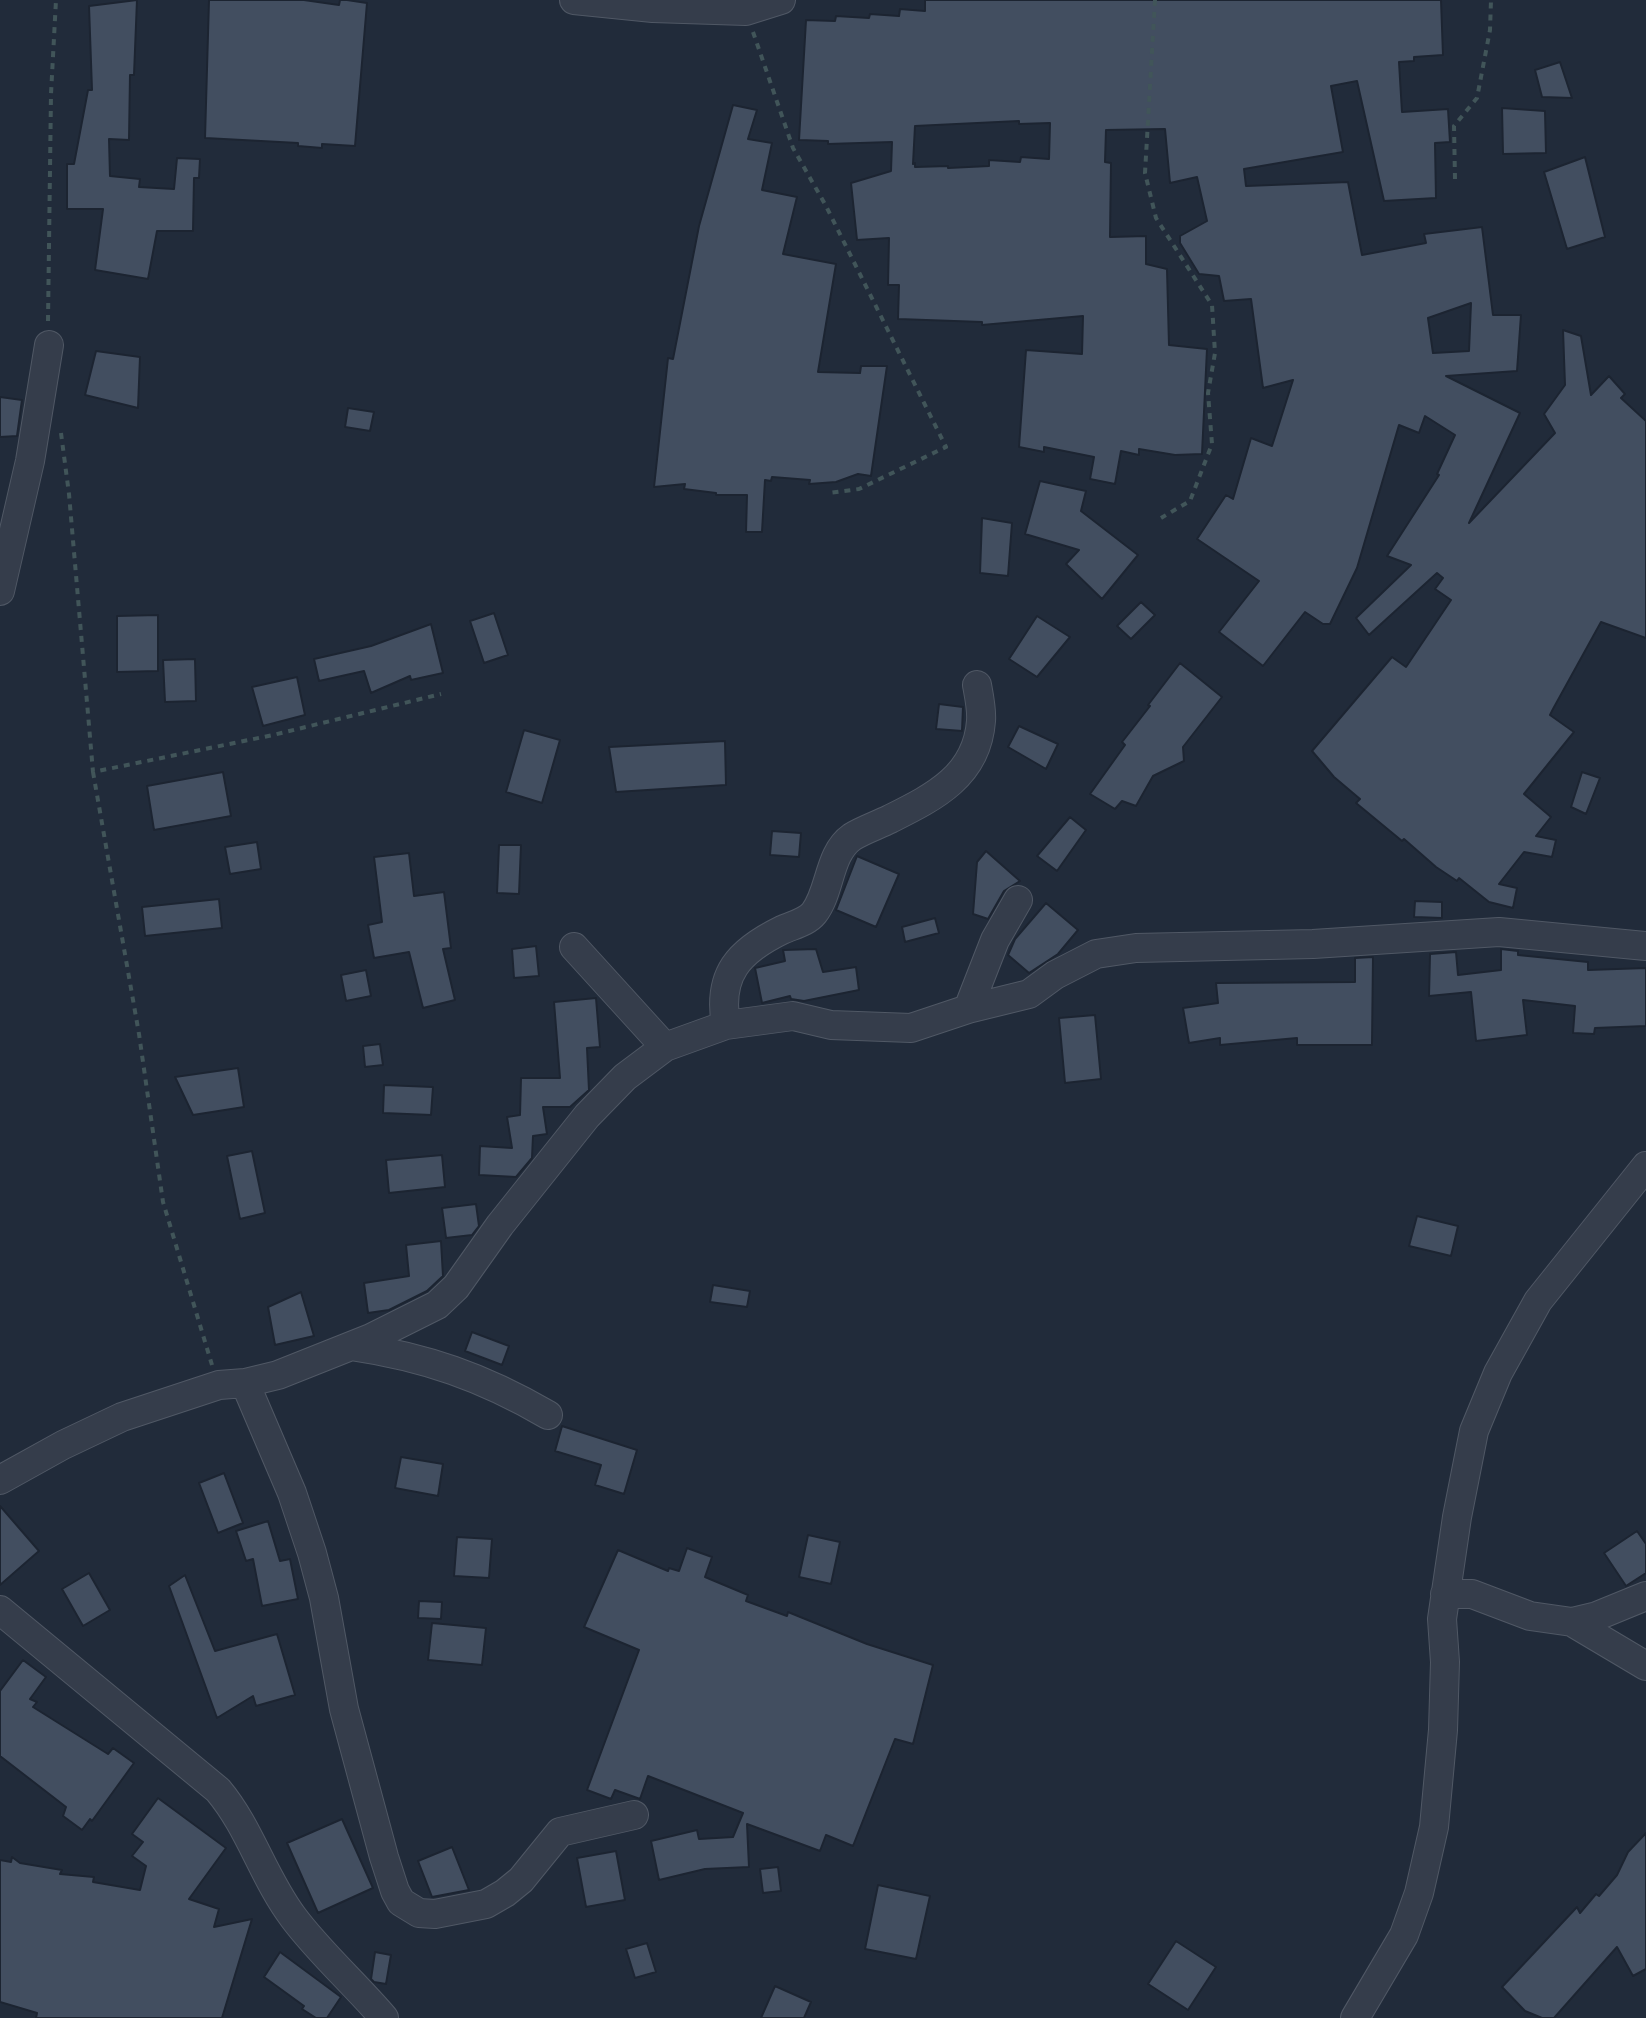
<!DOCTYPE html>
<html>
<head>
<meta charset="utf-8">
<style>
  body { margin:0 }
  canvas { display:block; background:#212b3a }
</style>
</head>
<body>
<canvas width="1646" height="2018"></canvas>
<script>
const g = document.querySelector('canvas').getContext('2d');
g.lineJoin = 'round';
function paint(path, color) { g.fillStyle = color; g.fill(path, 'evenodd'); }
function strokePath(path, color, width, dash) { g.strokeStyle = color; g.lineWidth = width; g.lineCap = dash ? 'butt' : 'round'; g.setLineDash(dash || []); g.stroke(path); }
const building = new Path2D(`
  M137 0 134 75H130L129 140 109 139 110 176 140 179 139 187 174 189 177 158 200 159 199 178H194L193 231H157L148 279 95 270 103 209H67V164H74L88 90H92L89 6Z
  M209 0H304L339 5 340 0H347L367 3 355 146 322 144V148L298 146V143L205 138Z
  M925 0H1441L1443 55 1414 57V61L1399 62 1402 112 1448 109 1450 142 1435 143 1436 198 1384 201 1357 81 1331 86 1343 152 1244 169 1246 186 1348 182 1362 255 1426 243 1424 234 1482 227 1493 315H1521L1517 371 1446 376 1520 413 1469 523 1555 433 1544 414 1565 385 1563 330 1581 336 1591 395 1609 376 1625 394 1621 398 1646 421V638L1601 622 1553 709 1550 715 1574 732 1524 794 1551 817 1536 836 1556 840 1552 857 1524 852 1499 884 1517 888 1513 908 1489 902 1459 878 1457 881 1436 867 1404 839 1402 841 1356 803 1360 799 1334 777 1312 751 1392 657 1406 667 1451 600 1435 589 1443 578 1437 573 1369 635 1356 618 1411 565 1387 556 1439 475 1437 474 1455 435 1425 416 1419 433 1399 425 1357 568 1330 624H1323L1305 612 1263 666 1219 632 1259 581 1197 539 1226 495 1233 499 1251 438 1272 446 1293 380 1263 388 1251 299 1224 301 1219 276 1199 274 1180 243V236L1207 221 1197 177 1170 183 1165 129 1106 130 1105 162 1111 163 1110 237 1146 236V264L1167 269 1169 345 1207 349 1202 454 1175 455 1139 449V455L1121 451 1115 484 1090 479 1094 457 1044 447V452L1019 447 1026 350 1082 354 1083 316 982 325V322L898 319 899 285H888L889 238 857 240 851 183 891 171 892 142 828 144V141L799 140 806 20 835 21 836 16 869 18 870 14 899 16 900 9 925 11ZM1019 121V124L1050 123 1049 159 1021 157 1020 162 989 160V166L948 168V166L915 167V163L913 164 915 126ZM1471 303 1469 351 1433 353 1428 318Z
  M1560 62 1572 98 1542 97 1535 70Z
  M733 105 757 110 748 139 772 143 762 190 797 197 783 254 836 264 818 372 860 373 861 366H887L871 476 858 474 836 482 809 484 810 480 772 477 771 481 765 480 762 532H746L747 495H716V493L684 489 685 484 654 487 668 358 673 359 699 226Z
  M1502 108 1545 111 1546 153 1503 154Z
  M1585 157 1605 237 1567 249 1544 172Z
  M96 351 140 357 138 408 85 395Z
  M0 397 22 400 17 436 0 437Z
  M348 408 374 412 370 431 345 427Z
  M1040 481 1086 491 1081 511 1138 555 1102 599 1066 564 1079 550 1025 534Z
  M982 518 1012 523 1008 576 980 573Z
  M1141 602 1155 615 1131 639 1117 626Z
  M494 613 508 655 484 663 470 621Z
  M158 615V671L117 672V616Z
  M1037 616 1070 637 1037 677 1009 659Z
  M431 624 443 673 411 680 410 676 371 693 364 671 319 681 314 659 371 646Z
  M195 659 196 701 165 702 163 660Z
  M1180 663 1222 697 1183 747 1184 761 1153 776 1136 806 1122 801 1115 809 1090 794 1125 745 1122 742 1150 706 1148 705Z
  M297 677 305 715 263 726 252 687Z
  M939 704 963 707 962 731 936 729Z
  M1019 726 1058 744 1046 769 1008 747Z
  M524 730 560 740 542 803 506 792Z
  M725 741 726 785 616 792 609 747Z
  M223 772 231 816 154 830 147 786Z
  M1582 772 1600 778 1586 814 1571 807Z
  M1070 817 1086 830 1057 871 1037 856Z
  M772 831 801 833 799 857 770 855Z
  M257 842 261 869 230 874 225 847Z
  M499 845H521L519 894 497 893Z
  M986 851 1020 881 1004 891 988 919 973 914 977 862Z
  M409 853 414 896 444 892 451 948 443 949 455 1000 423 1008 409 952 374 958 368 925 382 922 374 857Z
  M857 856 899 874 876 927 836 910Z
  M219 899 222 928 145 936 142 907Z
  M1415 901 1442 902V918L1414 917Z
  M1046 903 1078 930 1058 954 1029 973 1008 955 1015 939Z
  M935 918 939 933 905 942 902 927Z
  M536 946 539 976 514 978 512 949Z
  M816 949 823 972 856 967 859 990 804 1001 791 999 790 996 762 1003 755 968 785 961 783 950Z
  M1501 949 1518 951V955L1588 962V970L1646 968V1026L1595 1028 1594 1034 1573 1033 1575 1006 1523 1000 1527 1035 1476 1041 1471 992 1429 996 1430 954 1456 952 1458 975 1501 970Z
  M1373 957 1372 1045H1297V1038L1220 1045V1038L1189 1043 1183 1008 1218 1003 1216 983 1355 982V958Z
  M366 970 371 996 346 1001 341 975Z
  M596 998 600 1047 587 1048 589 1090 570 1107H543L547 1134 533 1136 532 1158 516 1177 479 1175 480 1146 512 1148 507 1117 520 1115 521 1078H560L554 1002Z
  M1095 1015 1101 1079 1065 1083 1059 1018Z
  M380 1044 383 1065 365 1067 363 1046Z
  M238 1068 244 1107 193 1115 175 1077Z
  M384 1085 433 1087 431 1115 383 1113Z
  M252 1151 265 1213 240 1219 227 1156Z
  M442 1155 445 1187 389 1193 386 1160Z
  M476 1204 479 1226 472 1235 446 1238 442 1208Z
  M1417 1216 1458 1226 1451 1256 1409 1246Z
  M441 1241 443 1276 427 1291 389 1310 368 1313 364 1283 409 1276 406 1245Z
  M713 1285 750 1291 747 1307 710 1302Z
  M301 1292 314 1336 275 1345 268 1307Z
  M472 1332 509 1346 502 1365 465 1351Z
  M562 1426 637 1450 624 1494 595 1485 601 1465 555 1451Z
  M401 1457 443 1464 438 1496 395 1488Z
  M224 1473 243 1523 218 1533 199 1483Z
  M0 1506 39 1551 0 1585Z
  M268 1521 280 1561 290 1559 298 1599 262 1606 253 1559 246 1561 236 1531Z
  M1637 1531 1646 1544V1573L1626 1586 1604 1553Z
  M808 1535 840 1542 831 1584 799 1577Z
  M457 1537 492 1539 489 1578 454 1576Z
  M687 1548 712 1557 705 1577 748 1595 746 1601 787 1616 788 1612 867 1644 933 1665 913 1744 895 1739 853 1846 826 1835 820 1851 747 1824 749 1867 705 1869 659 1880 651 1841 697 1830 699 1839 733 1837 743 1813 648 1776 640 1799 615 1790 611 1799 587 1790 639 1650 584 1627 618 1550 668 1571 669 1568 679 1571Z
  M89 1573 110 1610 83 1626 62 1589Z
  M185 1575 215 1651 277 1634 295 1695 256 1706 253 1696 217 1718 169 1586Z
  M419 1601 442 1602 441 1619 418 1618Z
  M432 1623 486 1628 482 1665 428 1660Z
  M23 1660 46 1677 30 1699 37 1702 33 1707 108 1754 113 1748 134 1763 92 1821 90 1819 82 1830 63 1816 66 1807 0 1756V1691Z
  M158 1798 226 1848 189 1899 219 1909 214 1927 252 1919 222 2018H36L37 2013 0 2002V1860L11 1862 12 1857 20 1863 62 1870 60 1874 94 1877 93 1882 140 1890 146 1866 132 1856 143 1842 132 1834Z
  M342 1819 373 1888 318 1913 287 1843Z
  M1646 1833V1969L1633 1976 1617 1947 1554 2018H1542L1525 2011 1502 1987 1577 1907 1580 1913 1596 1894 1599 1896 1617 1875 1628 1852Z
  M452 1847 469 1890 432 1897 418 1861Z
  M616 1851 625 1900 586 1907 577 1858Z
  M778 1867 781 1891 763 1893 760 1869Z
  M878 1885 930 1896 916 1959 865 1949Z
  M1176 1941 1216 1967 1188 2010 1148 1984Z
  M647 1943 656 1972 635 1978 626 1949Z
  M280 1952 341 1997 327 2018H316L302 2009 304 2006 264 1977Z
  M375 1952 391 1955 386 1984 374 1982 371 1979Z
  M775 1986 811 2002 804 2018H761Z`);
const path = new Path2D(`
  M1155 0 1145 173 1156 218 1212 305 1215 353 1208 393 1212 444 1190 501 1161 518
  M753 32 793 148 826 206 946 447 859 489 829 493
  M1455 179 1454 126 1477 98 1490 30 1491 0
  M48 321 51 94 56 0
  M61 433 69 494 93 772 273 735 441 694
  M93 772 139 1034 163 1202 212 1365`);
const minor = new Path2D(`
  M574 0 653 8 746 11 781 0
  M0 591 30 461 49 345
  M968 1009 1029 994 1055 975 1096 954 1136 948 1313 944 1499 932 1646 946
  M726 1025 793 1016 831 1025 911 1028 968 1009 995 940 1018 900
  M665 1047 726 1025C717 974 739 951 782 930 793 925 807 922 814 913 831 891 828 854 852 837 863 830 878 825 890 819 934 797 977 776 981 721 982 710 979 696 977 685
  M351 1346C425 1357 483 1377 548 1415
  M245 1383 292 1493 312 1553 324 1598 344 1709 384 1857 395 1891 401 1902 419 1913 435 1914 486 1904 505 1893 521 1880 560 1832 634 1815
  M0 1480 63 1445 122 1417 219 1385 245 1383 278 1375 371 1338 437 1305 456 1287 500 1225 587 1116 625 1077 665 1047 574 947
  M1445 1594H1472L1530 1616 1572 1622 1597 1616 1646 1596
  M0 1610 218 1790C250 1828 263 1877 293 1917 318 1951 356 1985 384 2018
  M1572 1622 1646 1666
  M1355 2018 1404 1935 1419 1893 1434 1827 1443 1730 1445 1662 1442 1619 1457 1517 1474 1431 1498 1373 1538 1301 1646 1166`);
paint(building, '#424e60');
strokePath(building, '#1c2431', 2);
strokePath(minor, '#505865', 30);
strokePath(path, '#415559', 4, [6, 6]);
strokePath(minor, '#353d4b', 28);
</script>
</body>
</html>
